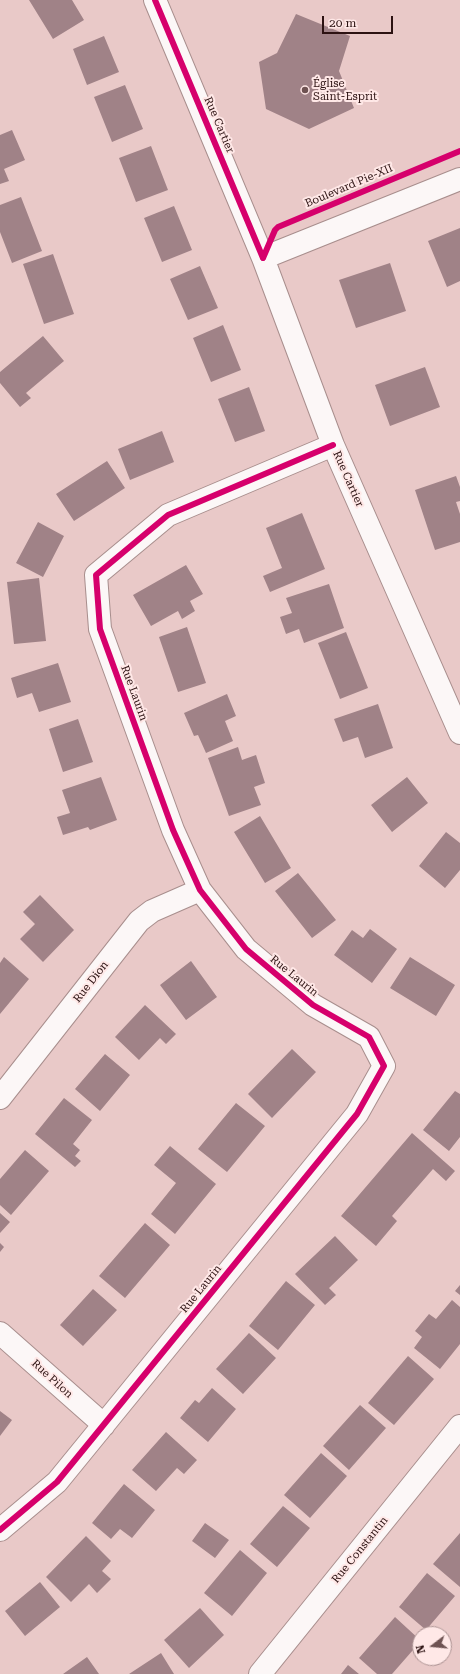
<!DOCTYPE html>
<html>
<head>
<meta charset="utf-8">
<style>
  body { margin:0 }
  #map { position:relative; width:460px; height:1674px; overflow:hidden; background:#e9c9c8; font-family:"Roboto Serif",serif }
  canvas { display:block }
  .north { position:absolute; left:412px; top:1626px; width:40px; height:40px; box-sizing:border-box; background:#ffe8e7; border:1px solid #ab9292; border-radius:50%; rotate:254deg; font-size:11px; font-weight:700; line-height:16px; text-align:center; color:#2c1212 }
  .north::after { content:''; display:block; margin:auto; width:14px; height:18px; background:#6e5252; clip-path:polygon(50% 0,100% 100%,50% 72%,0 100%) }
  .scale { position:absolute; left:322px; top:16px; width:71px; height:18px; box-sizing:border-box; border:2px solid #2c1212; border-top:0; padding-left:5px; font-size:12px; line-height:14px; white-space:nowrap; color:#2c1212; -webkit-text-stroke:3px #ffe8e7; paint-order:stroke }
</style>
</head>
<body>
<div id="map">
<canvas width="460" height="1674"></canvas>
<div class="north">N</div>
<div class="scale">20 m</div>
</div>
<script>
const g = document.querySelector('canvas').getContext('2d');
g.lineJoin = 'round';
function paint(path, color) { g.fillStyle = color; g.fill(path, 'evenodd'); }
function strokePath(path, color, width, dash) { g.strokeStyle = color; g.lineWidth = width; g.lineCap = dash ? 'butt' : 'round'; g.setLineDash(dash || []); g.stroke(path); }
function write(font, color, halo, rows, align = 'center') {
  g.font = font + ' "Roboto Serif",serif'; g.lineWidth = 4; g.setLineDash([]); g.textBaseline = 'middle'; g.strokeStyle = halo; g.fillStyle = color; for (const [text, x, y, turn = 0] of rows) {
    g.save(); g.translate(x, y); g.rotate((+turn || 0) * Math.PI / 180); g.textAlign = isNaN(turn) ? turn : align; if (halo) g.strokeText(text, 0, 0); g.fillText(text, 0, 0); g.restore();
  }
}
const building = new Path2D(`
  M29 0H72L84 20 53 39Z
  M296 14 350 36 339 71 354 108 309 129 266 109 259 62 277 53Z
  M104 36 119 72 87 85 73 49Z
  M125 85 143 129 112 142 94 97Z
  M12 130 25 160 4 169 9 181 0 184V135Z
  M151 146 168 190 136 202 119 158Z
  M21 197 42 251 12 263 0 232V205Z
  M174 206 192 250 162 262 144 218Z
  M460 228V281L447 287 428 241Z
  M53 254 74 314 44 324 23 264Z
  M390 263 406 311 356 328 339 280Z
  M200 266 218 308 188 320 170 279Z
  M223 325 241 370 211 382 193 338Z
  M43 336 64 361 26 393 31 398 20 407 0 383V372Z
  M425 367 440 407 390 426 375 385Z
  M249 387 265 431 235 442 218 399Z
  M162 431 174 462 130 480 118 449Z
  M107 461 125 488 74 521 56 494Z
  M456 476 460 487V501L456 502 460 514V542L435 550 415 490Z
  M302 513 325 569 270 592 263 576 282 568 266 528Z
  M38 522 64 536 43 577 16 563Z
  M186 565 203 594 190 601 195 611 182 619 178 611 151 626 133 595Z
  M39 578 46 641 14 644 7 582Z
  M329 584 344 628 304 643 299 629 286 634 280 617 292 613 286 598Z
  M187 627 206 683 178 692 159 637Z
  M346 632 368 688 340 699 318 643Z
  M58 663 71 702 39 712 32 693 17 698 11 678Z
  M227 694 236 716 225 721 233 741 206 753 198 735 194 736 184 713Z
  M378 704 393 748 365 758 358 737 343 742 334 719Z
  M78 719 93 762 63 772 49 729Z
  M238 747 242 760 256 755 265 783 254 787 261 805 229 816 208 758Z
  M101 777 117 820 90 830 88 827 63 835 57 817 70 813 62 790Z
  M407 777 428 803 392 832 371 805Z
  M260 816 291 868 265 883 234 832Z
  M446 832 460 843V870L445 888 419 866Z
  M298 873 336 920 312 938 275 891Z
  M40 895 74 930 43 962 20 939 35 924 23 912Z
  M370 929 397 949 372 983 334 955 352 930 363 938Z
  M4 957 29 979 0 1014V963Z
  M410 957 455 985 436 1016 390 988Z
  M191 961 217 997 186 1020 160 985Z
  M145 1005 176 1034 166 1044 160 1038 139 1060 115 1037Z
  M292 1049 316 1072 272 1118 248 1094Z
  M105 1054 130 1075 100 1111 75 1089Z
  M455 1091 460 1094V1137L449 1151 423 1130Z
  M64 1098 92 1120 73 1144 80 1150 75 1156 81 1161 75 1167 35 1134Z
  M236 1103 265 1126 227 1172 198 1149Z
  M412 1133 455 1171 446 1181 433 1169 392 1216 397 1221 376 1246 341 1216Z
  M170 1146 216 1184 175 1234 151 1214 176 1183 154 1165Z
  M25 1150 49 1171 11 1215 0 1205V1179Z
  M0 1213 10 1222 0 1233Z
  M145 1223 170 1245 125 1298 99 1276Z
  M335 1236 358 1260 329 1288 336 1295 325 1305 295 1274Z
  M0 1243 4 1247 0 1252Z
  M286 1281 315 1305 278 1350 249 1326Z
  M460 1285V1295L455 1291Z
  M93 1289 117 1310 83 1346 60 1325Z
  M452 1300 460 1307V1344L440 1369 414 1348 422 1337 415 1331 429 1314 436 1319Z
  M249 1333 276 1358 243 1394 216 1369Z
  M408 1356 434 1379 394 1425 368 1403Z
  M212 1388 236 1409 208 1442 180 1418 195 1400 199 1403Z
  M360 1405 386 1428 349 1470 323 1446Z
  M0 1411 12 1420 0 1436Z
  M166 1432 197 1460 184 1474 177 1468 156 1491 132 1470Z
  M321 1453 347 1476 310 1518 284 1495Z
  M124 1484 155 1510 132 1538 120 1529 111 1539 92 1523Z
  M283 1506 310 1528 277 1567 250 1544Z
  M205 1523 229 1540 215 1558 192 1541Z
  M460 1533V1587L433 1564Z
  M86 1536 111 1561 102 1571 111 1579 97 1593 89 1584 71 1602 46 1577Z
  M240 1550 267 1573 232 1616 204 1593Z
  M427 1573 455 1596 426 1630 399 1607Z
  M40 1582 60 1607 25 1636 5 1611Z
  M200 1608 224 1635 189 1668 164 1640Z
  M395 1617 420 1640V1642L392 1674H377L359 1658Z
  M161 1653 174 1674H129Z
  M87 1657 99 1674H63Z
  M348 1665 359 1674H341Z`);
const minor = new Path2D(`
  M155 0 263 258 333 445 460 733
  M263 258 460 179
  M0 1098 139 921 152 911 200 890
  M0 1333 104 1425
  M0 1530 57 1482 357 1114 384 1066 369 1037 313 1005 246 949 200 890 173 830 100 629 96 575 168 515 333 445`);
const tertiary = new Path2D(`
  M260 1674 460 1426`);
const cycleway = new Path2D(`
  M155 0 263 258
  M263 258 275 230 278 227 460 151
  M0 1530 57 1482 357 1114 384 1066 369 1037 313 1005 246 949 200 890 173 830 100 629 96 575 168 515 333 445`);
const markers = [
  [305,90,4,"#6e5252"]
];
const poiNames = [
  ["Église",313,84],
  ["Saint-Esprit",313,97]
];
const streetNames = [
  ["Rue Cartier",219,125,67],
  ["Boulevard Pie-XII",349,186,-23],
  ["Rue Cartier",348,479,66],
  ["Rue Laurin",134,693,70],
  ["Rue Laurin",294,976,39],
  ["Rue Dion",91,982,-52],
  ["Rue Laurin",201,1289,-51],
  ["Rue Pilon",52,1379,42],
  ["Rue Constantin",360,1550,-51]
];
paint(building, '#a08287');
strokePath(minor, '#a88e8d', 24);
strokePath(tertiary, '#a88e8d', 24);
strokePath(minor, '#fcf7f7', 22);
strokePath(tertiary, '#fcf7f7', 22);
strokePath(cycleway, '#d6006c', 6);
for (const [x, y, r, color] of markers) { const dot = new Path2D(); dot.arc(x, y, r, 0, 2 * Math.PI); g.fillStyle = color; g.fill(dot); strokePath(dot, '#ffe8e7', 1.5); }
write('11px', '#2c1212', '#ffe8e7', poiNames, 'left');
write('11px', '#2c1212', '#ffe8e7', streetNames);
</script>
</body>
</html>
